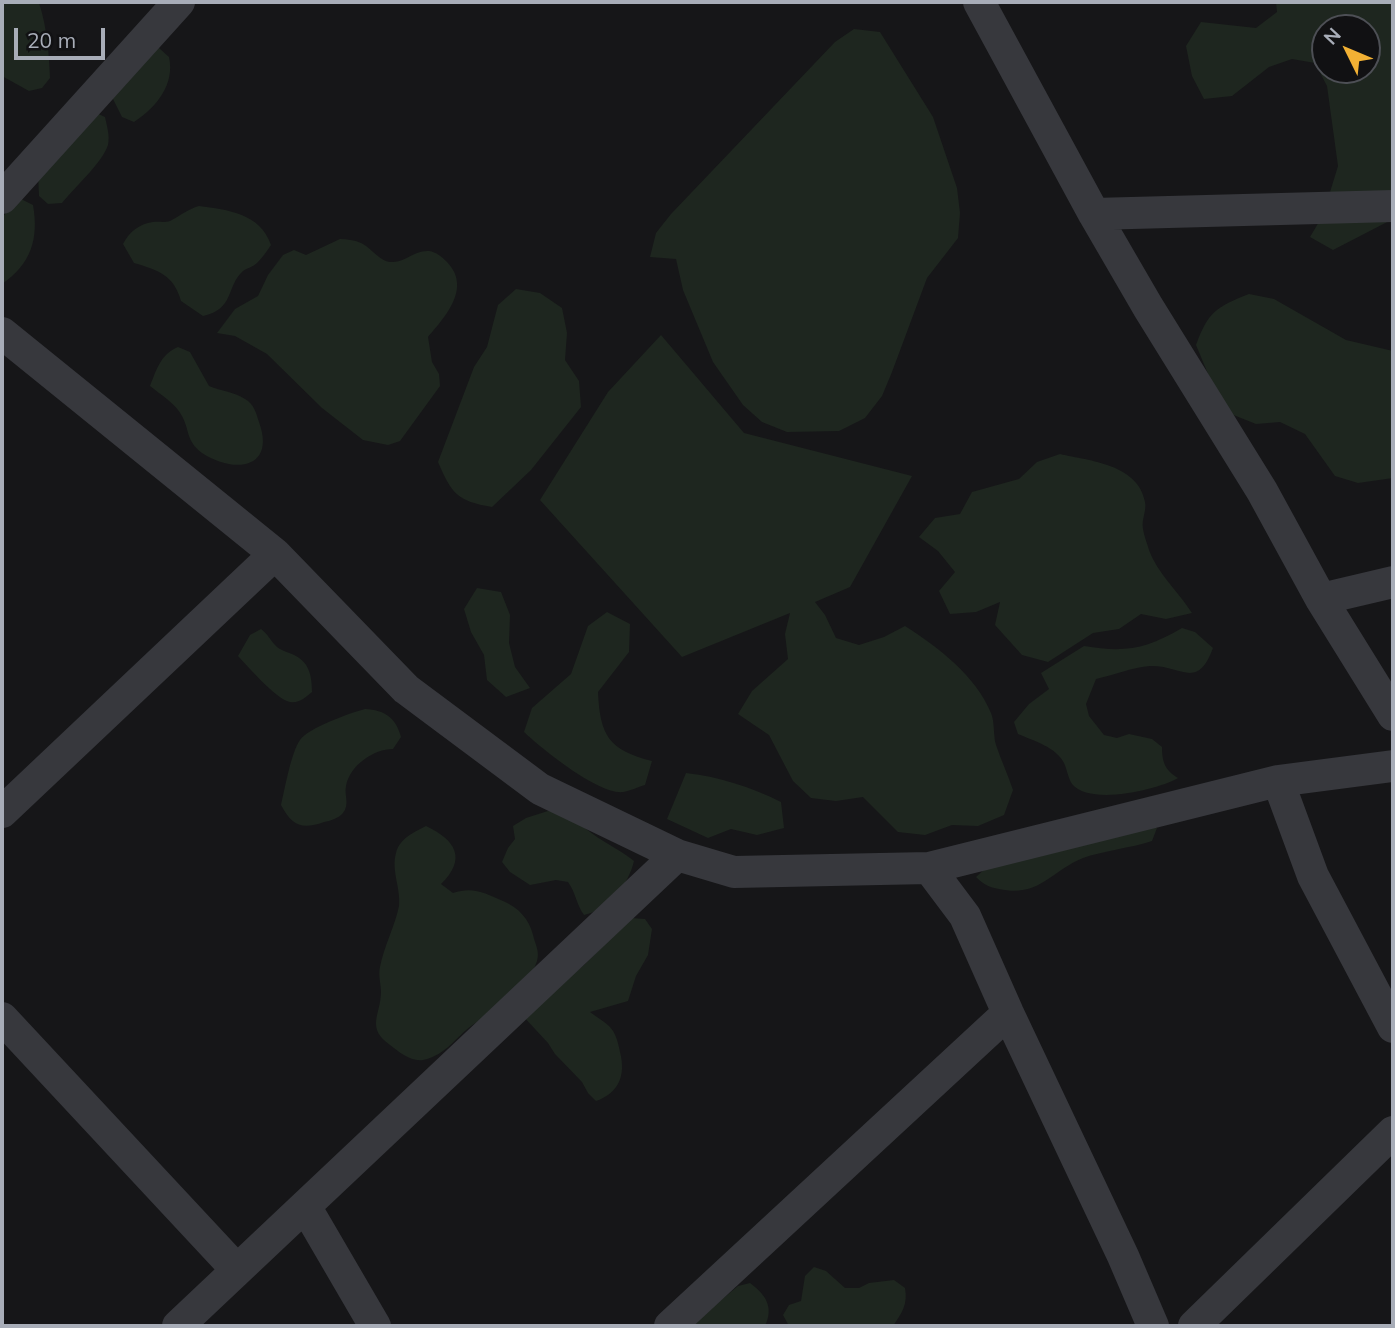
<!DOCTYPE html>
<html>
<head>
<meta charset="utf-8">
<style>
  body { margin:0 }
  #map { position:relative; width:1395px; height:1328px; overflow:hidden; background:#161618; font-family:Mulish,sans-serif }
  canvas { display:block }
  .frame { position:absolute; inset:0; border:4px solid #a8adb8; pointer-events:none }
  .north { position:absolute; left:1311px; top:14px; width:70px; height:70px; box-sizing:border-box; background:#111113; border:2px solid #4d4f55; border-radius:50%; rotate:313deg; font-size:19px; font-weight:700; line-height:28px; text-align:center; color:#a8adb8 }
  .north::after { content:''; display:block; margin:auto; width:24px; height:32px; background:#f2b134; clip-path:polygon(50% 0,100% 100%,50% 72%,0 100%) }
  .scale { position:absolute; left:14px; top:28px; width:91px; height:32px; box-sizing:border-box; border:4px solid #a8adb8; border-top:0; padding-left:9px; font-size:21px; line-height:24px; white-space:nowrap; color:#a8adb8; -webkit-text-stroke:5px #111113; paint-order:stroke }
</style>
</head>
<body>
<div id="map">
<canvas width="1395" height="1328"></canvas>
<div class="frame"></div>
<div class="north">N</div>
<div class="scale">20 m</div>
</div>
<script>
const g = document.querySelector('canvas').getContext('2d');
g.lineJoin = 'round';
function paint(path, color) { g.fillStyle = color; g.fill(path, 'evenodd'); }
function strokePath(path, color, width, dash) { g.strokeStyle = color; g.lineWidth = width; g.lineCap = dash ? 'butt' : 'round'; g.setLineDash(dash || []); g.stroke(path); }
const green = new Path2D(`
  M2 2 39 3C47 27 49 53 50 78L42 88 29 91 2 76Z
  M1276 2H1393V219L1333 250 1310 237 1323 215 1338 166 1327 86 1315 63 1292 59 1269 67 1232 96 1204 99 1192 76 1186 46 1201 22 1256 28 1277 12ZM1325 28H1367V70H1325Z
  M854 29 880 32 933 117 957 188 960 213 958 238 927 278 892 372 882 396 865 418 839 431 787 432 762 422 743 405 713 362 683 290 676 259 650 257 656 233 671 214 835 42Z
  M146 46 159 48 169 57C175 84 157 107 134 122L122 117 112 97Z
  M92 111 105 117C107 126 110 136 108 145 102 163 75 187 62 203L48 204 39 196 38 172Z
  M21 199 33 205C39 239 31 264 2 284V217Z
  M199 206C228 210 260 213 271 245 267 251 262 258 257 263 253 267 247 268 243 271 226 286 235 309 203 316L181 301C174 275 158 270 134 263L123 244C129 232 139 224 153 222 159 221 163 223 170 221 180 216 188 209 199 206Z
  M340 239C347 239 354 240 361 243 372 248 380 263 393 262 406 262 414 250 429 251 436 252 442 257 447 262 472 288 445 317 428 337L432 362 439 374 440 386 400 441 388 445 363 440 322 408 267 354 235 336 217 333 235 309 258 296 268 275 283 255 294 250 306 255Z
  M516 289 540 293 562 308 567 333 565 360 579 381 581 407 531 470 492 507C457 501 452 494 438 462L474 367 487 347 498 305Z
  M1249 294 1274 299 1346 340 1393 351V478L1358 483 1335 476 1305 434 1280 422 1256 424 1231 414 1216 393 1196 345C1208 312 1216 307 1249 294Z
  M661 335 744 433 912 476 850 587 815 602 825 615 836 638 859 645 884 637 905 626C938 647 976 676 991 713 995 723 993 735 996 745 1001 760 1008 775 1013 790L1004 815 978 826 952 825 925 835 898 832 863 797 836 801 811 798 793 781 769 735 738 714 752 691 788 659 785 634 790 613 682 657 540 500 608 392Z
  M178 347 190 352 209 386C221 391 235 392 245 399 254 404 256 413 259 422 276 469 234 474 202 453 186 441 190 431 182 416 175 403 161 395 150 386 157 369 160 355 178 347Z
  M1060 454C1090 461 1138 464 1145 502 1147 510 1141 520 1143 529 1144 536 1147 543 1149 550 1158 574 1178 591 1192 613L1166 619 1141 614 1119 629 1093 633 1048 662 1022 655 995 625 1000 602 976 612 950 614 939 591 955 572 938 551 919 537 935 518 960 514 972 492 1019 479 1037 462Z
  M477 588 501 592 510 615 509 643 515 667 530 688 506 697 487 680 484 655 471 632 464 609Z
  M607 612 630 624 629 652 598 692C600 736 609 750 652 761L645 785C638 787 630 791 623 792 599 795 542 749 524 732L532 708 571 674 588 626Z
  M1182 628 1195 632 1213 648C1197 691 1182 665 1150 666 1133 667 1114 675 1096 679L1086 704 1089 716 1104 735 1117 738 1129 734 1152 739 1162 747C1162 762 1165 770 1178 778 1157 790 1090 806 1072 784 1068 778 1067 769 1064 763 1056 747 1034 741 1018 734L1014 722 1029 704 1049 689 1041 673 1084 646C1125 653 1146 649 1182 628Z
  M261 629C268 634 270 640 276 646 280 650 287 652 292 654 309 661 312 675 312 692 305 698 297 705 287 701 276 698 247 666 238 656L250 635Z
  M365 709C385 710 396 718 401 737L393 749C374 749 350 765 346 786 344 795 350 804 343 813 339 818 330 821 324 822 302 830 292 826 281 805 285 788 291 753 300 740 308 728 350 713 365 709Z
  M686 773C720 777 751 787 781 802L784 828 757 835 731 829 708 838 667 819Z
  M551 810 574 816C588 836 614 845 634 861 629 884 608 910 584 915 576 904 576 893 568 882L556 880 530 885 510 872 502 862 508 848 515 839 513 826 526 818Z
  M1145 823 1157 828 1152 841C1131 848 1102 851 1083 858 1051 871 1039 898 999 889 989 887 984 885 976 877L999 856Z
  M426 826C456 840 467 859 441 884L453 893C473 886 485 893 503 901 519 908 529 919 533 935 535 944 540 951 537 961 528 989 497 1008 474 1024 456 1036 447 1055 423 1060 411 1062 399 1052 390 1045 366 1028 380 1016 381 993 381 984 378 975 380 967 384 946 395 926 399 906 401 888 391 871 396 853 400 838 413 833 426 826Z
  M631 918 645 919 652 929 648 955 636 976 628 1001 590 1012C596 1017 604 1021 609 1026 616 1033 618 1042 620 1052 626 1075 619 1093 596 1101L588 1093 582 1082 555 1054 548 1043 522 1015 584 965Z
  M814 1267 826 1271 845 1288H859L869 1283 894 1280 905 1288C908 1304 902 1313 893 1326H789L783 1315 789 1305 801 1301 805 1276Z
  M750 1283C766 1295 774 1307 765 1326H690L738 1286Z`);
const minor = new Path2D(`
  M979 2 1094 214 1148 307 1262 491 1321 599 1393 715
  M2 198 179 2
  M1094 214 1393 206
  M2 333 275 554 406 689 540 789 677 855 734 872 929 868 965 916 1008 1013 1123 1256 1153 1326
  M1321 599 1393 582
  M1278 781 1313 876 1393 1027
  M2 812 275 554
  M929 868 1278 781 1393 766
  M2 1018 237 1270
  M305 1206 375 1326
  M178 1326 677 855
  M670 1326 1008 1013
  M1194 1326 1393 1132`);
paint(green, '#1e261f');
strokePath(minor, '#37383d', 32);
</script>
</body>
</html>
